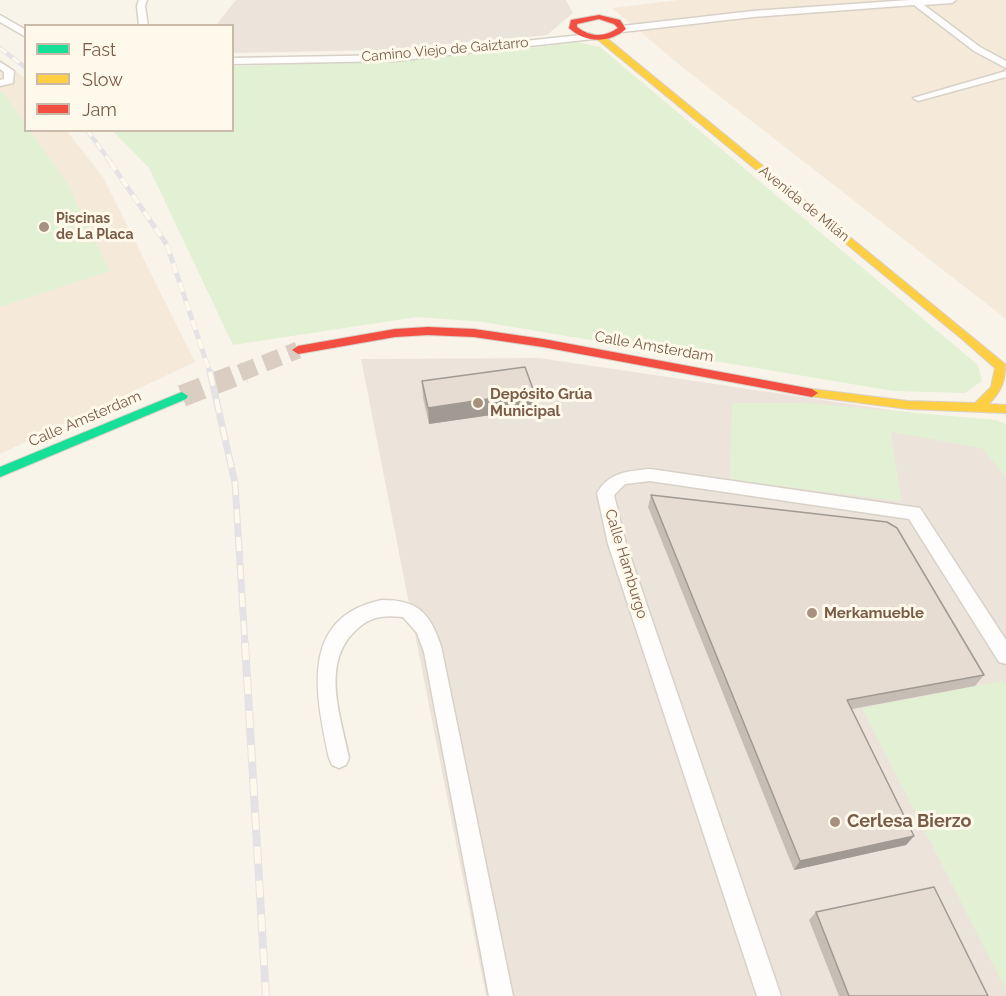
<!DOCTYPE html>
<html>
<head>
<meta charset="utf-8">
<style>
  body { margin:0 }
  #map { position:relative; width:1006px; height:996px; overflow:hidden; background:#f9f4ea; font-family:Raleway,sans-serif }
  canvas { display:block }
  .legend { position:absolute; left:24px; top:24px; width:210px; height:108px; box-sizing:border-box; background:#fff9ec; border:2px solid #cabaaa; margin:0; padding:8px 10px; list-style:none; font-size:18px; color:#7a5c46 }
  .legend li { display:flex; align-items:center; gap:12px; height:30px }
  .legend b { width:30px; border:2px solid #cabaaa }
</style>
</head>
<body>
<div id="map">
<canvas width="1006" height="996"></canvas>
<ul class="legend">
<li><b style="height:8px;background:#16e098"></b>Fast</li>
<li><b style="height:8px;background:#ffcf43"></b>Slow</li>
<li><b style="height:8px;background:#f24e42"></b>Jam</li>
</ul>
</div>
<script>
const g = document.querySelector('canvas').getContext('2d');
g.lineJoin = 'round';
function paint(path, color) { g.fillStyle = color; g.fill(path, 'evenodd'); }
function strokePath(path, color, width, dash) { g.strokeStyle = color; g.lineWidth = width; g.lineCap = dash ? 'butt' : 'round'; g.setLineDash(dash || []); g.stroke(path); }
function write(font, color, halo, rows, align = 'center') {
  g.font = font + ' Raleway,sans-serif'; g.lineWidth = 6; g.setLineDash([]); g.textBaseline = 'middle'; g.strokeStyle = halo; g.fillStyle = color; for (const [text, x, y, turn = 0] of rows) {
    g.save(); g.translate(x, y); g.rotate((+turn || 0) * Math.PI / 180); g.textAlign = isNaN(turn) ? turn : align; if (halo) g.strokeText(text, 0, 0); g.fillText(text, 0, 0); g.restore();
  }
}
const residential = new Path2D(`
  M679 0H1006V319L682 67 612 8Z
  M0 59 25 78 26 130 67 131 103 177 195 362 0 454Z`);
const industrial = new Path2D(`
  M236 0H566L573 13 547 35 384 50 233 53 232 26 216 25Z
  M539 358 1006 427V996H486L361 359Z`);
const green = new Path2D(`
  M577 42 600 47 978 365 982 381 965 393 893 391 483 322 417 317 233 345 149 168 113 131 232 130 233 66C348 63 463 58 577 42Z
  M0 92 4 93 25 124 26 130 30 131 67 183 110 271 0 307Z
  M732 403H806L996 420 1006 424V477L982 448 891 432 901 501 730 480Z
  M1003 681 1006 686V990L862 708Z`);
const secondaryTunnelFar1 = new Path2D(`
  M240 373 298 350`);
const secondaryTunnel = new Path2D(`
  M182 396 244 372`);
const street = new Path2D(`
  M139 0H147L145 6 148 26H139L137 6Z
  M909 0H956L952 3 924 5 980 47 1006 61V68L974 51 914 5 753 17 622 32 617 29 622 26 753 11Z
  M0 15 26 30V37L0 22Z
  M590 34 593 35V39L395 61 232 64V58L395 55Z
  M0 62 14 71 13 83 0 86V80L4 79V72L0 69Z
  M1006 71V77L918 101 913 98Z
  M650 469 920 508 1006 640V664L999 662 909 519 650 481 625 484 614 495 626 544 781 996H757L608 544 597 493C609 472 628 471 650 469Z
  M382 600C418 600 430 613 441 646L513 996H489L424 652 417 633 403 617C384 615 370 616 356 630 320 663 341 717 349 758L346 765 339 768 332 765 329 758C316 696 298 617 382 600Z`);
const fast = new Path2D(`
  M182 392 188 396 186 399 0 477V467Z`);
const slow = new Path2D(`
  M597 35H603L1005 364C1006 381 1001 391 989 404L1006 405V413L908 409 808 396 806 393 808 390 812 389 908 401 975 403 991 387 995 368 962 339 597 39Z`);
const jam = new Path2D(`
  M599 15 620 20 626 29C609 44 585 43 569 28L571 20ZM599 19 614 24 618 28C604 38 590 37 577 27V24Z
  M428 327 474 329 543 339 812 389 818 393 812 397 543 347 474 337 428 335 395 337 298 354 292 350 298 346 395 329Z`);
const railFar3 = new Path2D(`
  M0 48 26 68
  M87 130 111 163`);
const railFar2 = new Path2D(`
  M110 162 167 245 210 373`);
const railFar1 = new Path2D(`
  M210 372 235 483 245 645`);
const rail = new Path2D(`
  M245 643 266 996`);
const wall = new Path2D(`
  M422 381 534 392 533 409 429 424 423 398Z
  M651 495 984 675 975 686 852 709 914 836 906 845 794 870 648 507Z
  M816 912 988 996H839L809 920Z`);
const shadedWall = new Path2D(`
  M534 392 533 409 429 424 428 408Z
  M914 836 906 845 794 870 800 861Z`);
const building = new Path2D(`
  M525 367 534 392 428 408 422 381Z
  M651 495 887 522 897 528 984 675 847 700 914 836 800 861Z
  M934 887 988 996H849L816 912Z`);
const markers = [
  [44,227,6,"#a6917f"],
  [478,403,6,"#a6917f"],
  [812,613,6,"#a6917f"],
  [835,822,6,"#a6917f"]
];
const farStreetnames = [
  ["Camino Viejo de Gaiztarro",445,50,-5],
  ["Avenida de Milán",804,204,39]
];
const farPoinames = [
  ["Piscinas",56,219],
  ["de La Placa",56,235]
];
const streetNames = [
  ["Calle Amsterdam",654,347,10],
  ["Calle Amsterdam",85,419,-23],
  ["Calle Hamburgo",626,564,73]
];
const poiNames = [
  ["Depósito Grúa",490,394],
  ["Municipal",490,411],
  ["Merkamueble",824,613]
];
const nearPoinames = [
  ["Cerlesa Bierzo",847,822]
];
paint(residential, '#f5ead9');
paint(industrial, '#ece4db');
paint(green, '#e2f1d3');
strokePath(secondaryTunnelFar1, '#d9cec1', 17, [17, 9]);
strokePath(secondaryTunnel, '#d9cec1', 22, [22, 11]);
strokePath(street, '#d8d1c8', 3);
strokePath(fast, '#d8d0c6', 2);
strokePath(slow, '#d8d0c6', 2);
strokePath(jam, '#d8d0c6', 2);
paint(street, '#fefdfc');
paint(fast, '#16e098');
paint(slow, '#ffcf43');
paint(jam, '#f24e42');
strokePath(railFar3, '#e5e2e5', 4.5);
strokePath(railFar2, '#e5e2e5', 5);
strokePath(railFar1, '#e5e2e5', 7);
strokePath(rail, '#e5e2e5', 8);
strokePath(railFar3, '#fff9ec', 3, [8]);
strokePath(railFar2, '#fff9ec', 4, [10]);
strokePath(railFar1, '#fff9ec', 4.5, [14]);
strokePath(rail, '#fff9ec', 6, [17]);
paint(wall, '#c6bdb4');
paint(shadedWall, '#a19a92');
paint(building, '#e6dcd1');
strokePath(building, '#a19a92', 1.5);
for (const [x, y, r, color] of markers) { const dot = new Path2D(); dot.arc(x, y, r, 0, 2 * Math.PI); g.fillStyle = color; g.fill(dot); strokePath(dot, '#fff9ec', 2); }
write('14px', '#7a5c46', '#fff9ec', farStreetnames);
write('bold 14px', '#7a5c46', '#fff9ec', farPoinames, 'left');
write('15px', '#7a5c46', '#fff9ec', streetNames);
write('bold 15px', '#7a5c46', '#fff9ec', poiNames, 'left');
write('bold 18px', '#7a5c46', '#fff9ec', nearPoinames, 'left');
</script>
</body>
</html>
